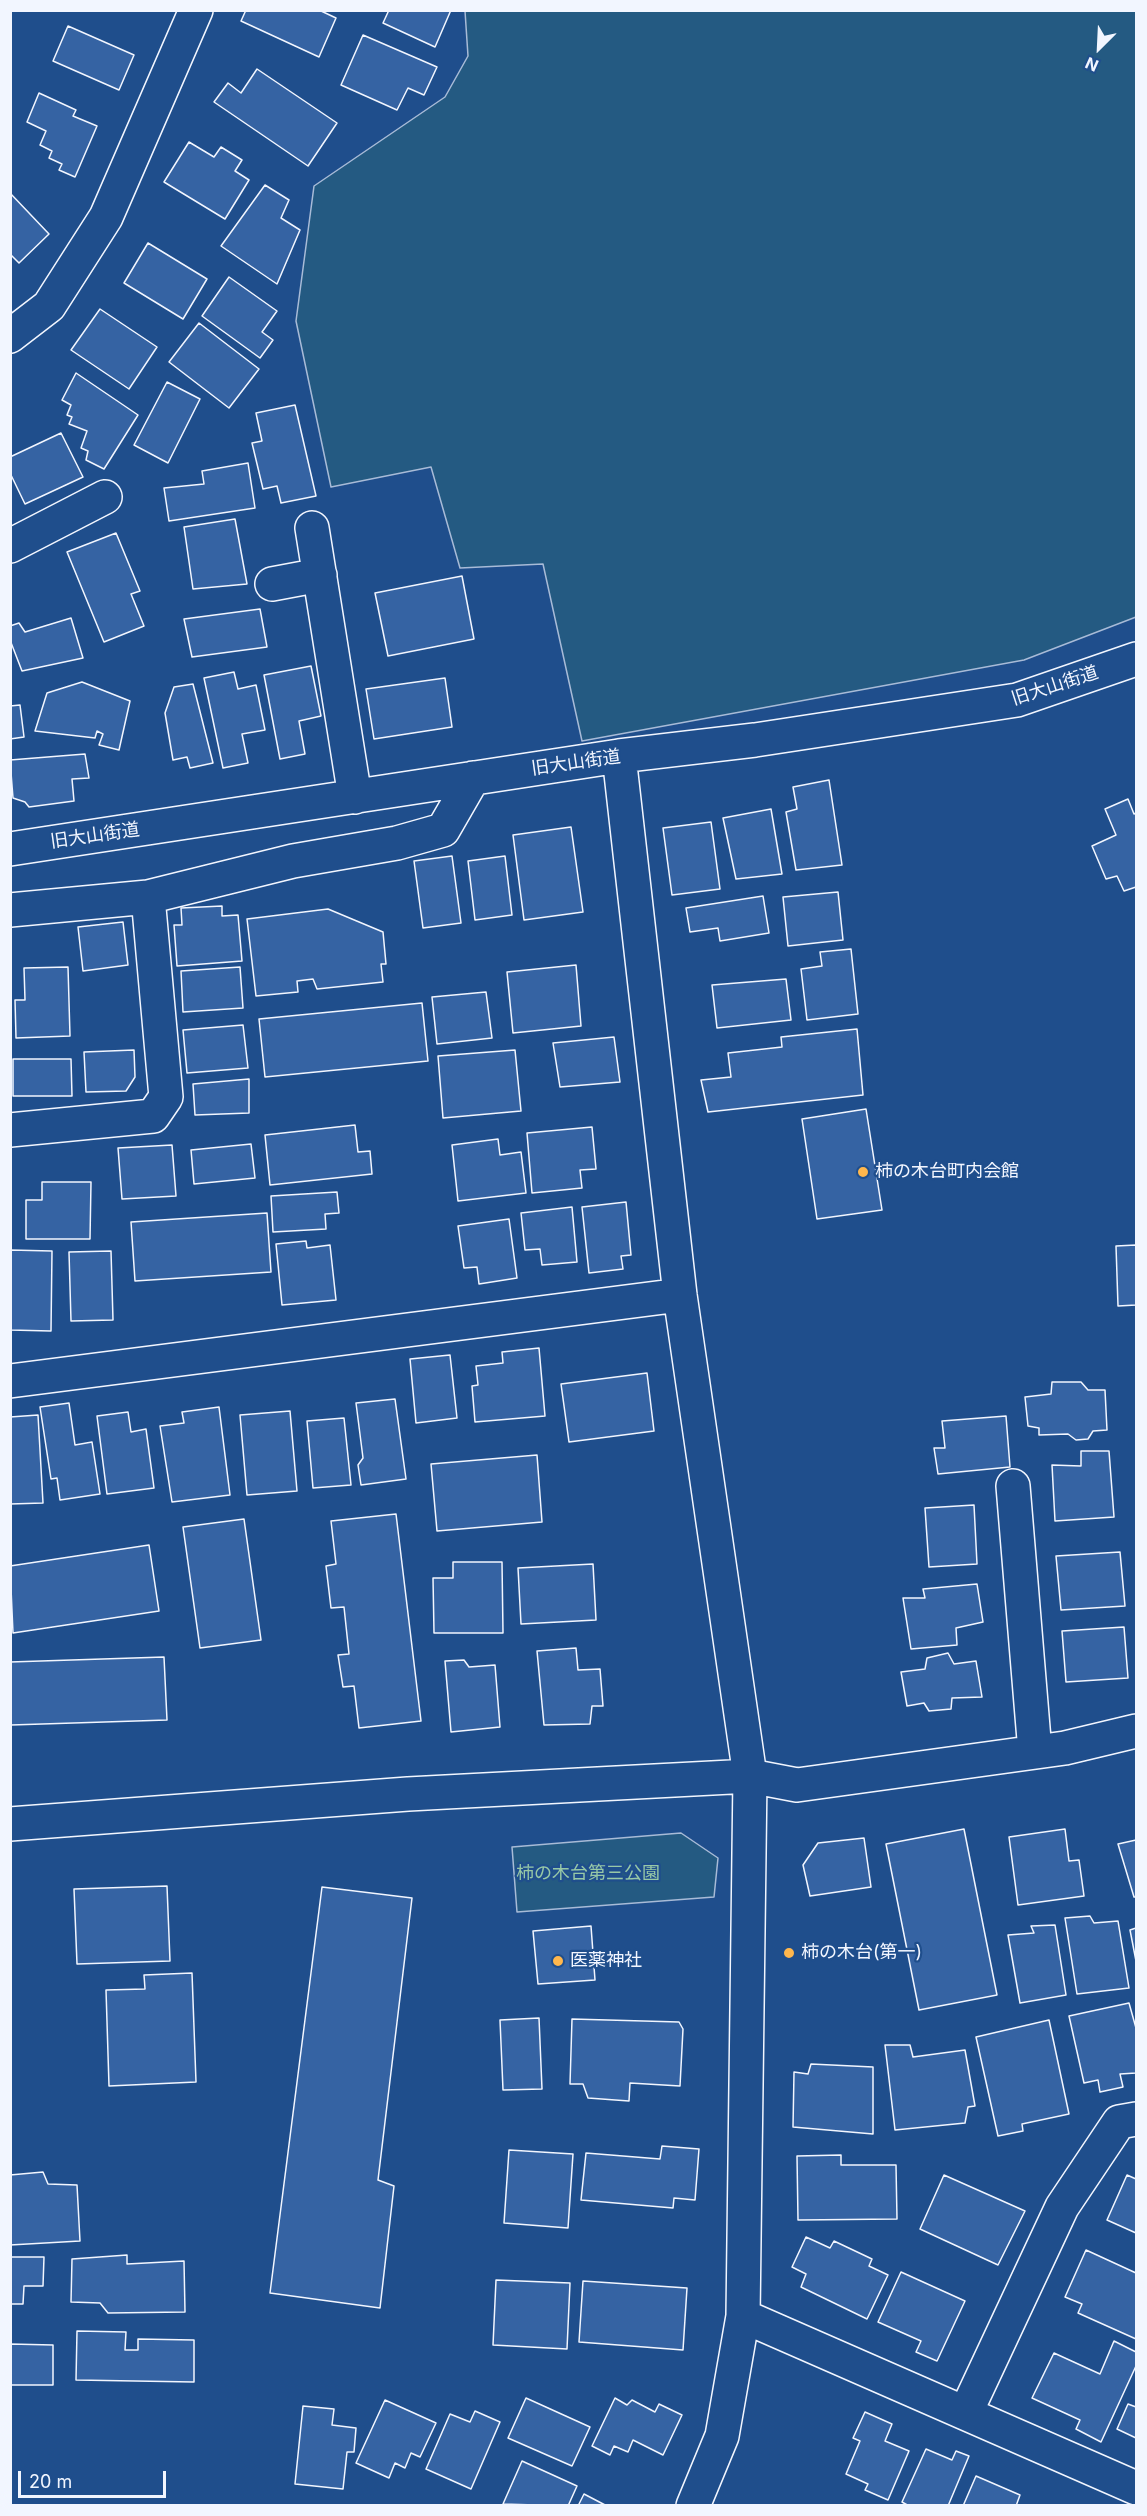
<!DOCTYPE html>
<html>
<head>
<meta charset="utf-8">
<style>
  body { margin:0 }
  #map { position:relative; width:1147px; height:2516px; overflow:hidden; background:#1f4e8c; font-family:Inter,sans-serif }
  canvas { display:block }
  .frame { position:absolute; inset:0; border:12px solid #f2f6ff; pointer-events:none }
  .north { position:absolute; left:1069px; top:18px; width:60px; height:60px; -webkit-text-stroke:4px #1f4e8c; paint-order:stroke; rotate:204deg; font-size:16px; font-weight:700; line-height:24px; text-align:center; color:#f2f6ff }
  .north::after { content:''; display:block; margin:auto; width:21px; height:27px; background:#f2f6ff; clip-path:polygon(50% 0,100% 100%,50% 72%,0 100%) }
  .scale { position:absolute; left:18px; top:2471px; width:148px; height:27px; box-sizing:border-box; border:3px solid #f2f6ff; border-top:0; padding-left:8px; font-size:18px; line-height:21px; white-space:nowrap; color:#f2f6ff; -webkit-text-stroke:4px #1f4e8c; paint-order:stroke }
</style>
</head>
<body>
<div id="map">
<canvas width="1147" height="2516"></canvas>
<div class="frame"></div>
<div class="north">N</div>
<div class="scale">20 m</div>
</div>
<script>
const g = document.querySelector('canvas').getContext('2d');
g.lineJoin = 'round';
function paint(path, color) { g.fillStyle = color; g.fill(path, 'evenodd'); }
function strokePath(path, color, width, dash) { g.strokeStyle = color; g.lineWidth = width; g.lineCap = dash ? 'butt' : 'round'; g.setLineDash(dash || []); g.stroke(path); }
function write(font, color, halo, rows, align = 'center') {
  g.font = font + ' Inter,"Noto Sans JP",sans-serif'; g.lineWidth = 4.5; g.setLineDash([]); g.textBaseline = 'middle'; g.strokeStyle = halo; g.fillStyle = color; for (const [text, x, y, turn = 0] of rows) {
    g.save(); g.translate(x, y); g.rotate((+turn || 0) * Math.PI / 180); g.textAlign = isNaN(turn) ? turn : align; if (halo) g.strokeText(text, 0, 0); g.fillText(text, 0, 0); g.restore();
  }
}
const green = new Path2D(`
  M465 11H1136V617L1024 660 582 741 543 564 460 568 431 467 331 487 296 321 314 186 445 97 468 56Z
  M681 1833 718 1858 714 1897 517 1912 512 1847Z`);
const building = new Path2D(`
  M246 10H319L336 18 319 57 241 21Z
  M389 10H451L435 47 383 23Z
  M68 26 134 55 119 90 53 61Z
  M363 35 437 67 424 95 408 88 397 110 341 85Z
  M257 69 337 123 308 166 214 102 228 83 241 93Z
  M39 93 76 110 73 116 97 126 75 177 59 170 62 164 49 158 52 151 40 145 46 131 27 122Z
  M189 142 214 157 221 147 242 160 235 171 249 180 225 219 164 182Z
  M265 185 289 200 281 218 300 230 277 284 221 246Z
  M10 193 49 234 19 263 10 254Z
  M148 243 207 279 183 319 124 283Z
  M229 277 277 311 262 332 273 340 260 358 202 316Z
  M100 309 157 347 129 389 71 350Z
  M199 323 259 369 229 408 169 362Z
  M76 373 138 415 104 469 86 460 88 451 81 448 87 431 69 424 72 417 67 415 71 405 62 400Z
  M167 382 200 399 168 463 134 445Z
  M295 405 316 496 281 503 277 486 263 489 252 443 262 441 256 413Z
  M61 433 83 477 25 504 10 473V457Z
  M248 463 255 508 169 521 164 488 204 484 202 471Z
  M235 519 247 584 193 589 184 527Z
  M116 533 140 591 131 594 144 626 104 642 67 552Z
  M462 576 474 639 388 656 375 593Z
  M260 609 267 647 192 657 184 619Z
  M71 618 83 658 22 671 10 640V626L19 623 25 632Z
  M311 666 321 716 299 721 305 754 280 759 264 675Z
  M234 672 238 689 256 685 265 730 242 734 248 763 223 768 204 678Z
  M445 678 452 727 374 739 366 689Z
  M82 682 130 701 119 750 99 745 103 734 97 731 95 738 35 731 47 693Z
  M193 684 213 763 190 768 187 757 173 760 165 713 174 687Z
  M20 705 24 737 10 739V706Z
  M85 754 89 778 72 779 74 801 29 807 25 802 13 798 10 760Z
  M829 780 842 865 796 870 786 812 797 809 793 787Z
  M1128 799 1134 814 1136 813V887L1124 891 1117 876 1106 879 1092 846 1116 835 1105 809Z
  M771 809 782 874 736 879 723 818Z
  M711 822 720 889 672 895 663 828Z
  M571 827 583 912 524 920 513 835Z
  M452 856 461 923 423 928 414 861Z
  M505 856 512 915 475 920 468 861Z
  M838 892 843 940 788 946 783 897Z
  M763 896 769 933 720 941 718 928 690 932 686 908Z
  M222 906V916L238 915 242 961 177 966 174 925H182L181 908Z
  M328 909 383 932 386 964H381L383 982 317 989 313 979 297 981 298 992 256 996 247 919Z
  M123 922 128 965 83 971 78 927Z
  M851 949 858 1014 807 1020 801 969 822 966 820 952Z
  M576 965 581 1026 513 1033 507 972Z
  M68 967 70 1036 16 1038 15 1000H25L24 968Z
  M240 967 243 1008 183 1012 181 971Z
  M786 979 791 1020 717 1028 712 985Z
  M486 992 492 1038 437 1044 432 997Z
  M422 1003 428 1061 265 1077 259 1019Z
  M243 1025 248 1068 187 1073 183 1030Z
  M857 1029 863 1095 708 1112 701 1080 731 1077 728 1053 782 1047 781 1037Z
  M614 1037 620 1082 560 1087 553 1043Z
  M134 1050 135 1077 126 1091 86 1092 84 1052Z
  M515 1050 521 1111 443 1118 438 1056Z
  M13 1059H71L72 1096H13Z
  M249 1079V1113L195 1115 193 1084Z
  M866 1109 882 1210 817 1219 802 1119Z
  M355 1125 358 1152 370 1151 372 1174 270 1185 265 1135Z
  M592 1127 596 1169 580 1170 582 1188 532 1193 527 1133Z
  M498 1139 500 1155 521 1152 526 1193 458 1201 452 1145Z
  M251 1144 255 1178 194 1184 191 1150Z
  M172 1145 176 1196 122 1199 118 1148Z
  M42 1182H91L90 1239H26V1200H42Z
  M337 1192 339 1213 325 1214 326 1229 273 1232 271 1196Z
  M626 1202 631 1255 621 1256 623 1269 589 1273 582 1207Z
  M572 1207 577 1262 542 1265 540 1249 525 1250 521 1213Z
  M267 1213 271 1272 135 1281 131 1222Z
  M509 1219 517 1278 479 1284 477 1267 464 1268 458 1226Z
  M306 1241 307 1248 330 1245 336 1300 282 1305 276 1244Z
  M1136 1245V1305L1118 1306 1116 1246Z
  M10 1250 52 1251 51 1331 10 1330Z
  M111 1251 113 1320 71 1321 69 1252Z
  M539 1348 545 1416 475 1422 472 1386 478 1385 476 1366 503 1363 502 1352Z
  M450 1355 457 1418 416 1423 410 1359Z
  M647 1373 654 1431 569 1442 561 1384Z
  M1052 1382H1081L1088 1390H1105L1107 1430 1093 1431 1088 1439 1076 1440 1068 1434 1039 1435V1428L1028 1426 1025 1397 1051 1394Z
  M395 1399 406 1479 361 1485 358 1465 363 1458 356 1403Z
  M69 1403 75 1445 92 1442 100 1494 60 1500 57 1478 51 1479 40 1407Z
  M219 1407 230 1495 172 1502 160 1426 184 1423 182 1412Z
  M290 1411 297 1491 247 1495 240 1415Z
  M128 1412 131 1432 146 1429 154 1488 107 1494 97 1416Z
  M38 1415 43 1503 10 1504V1417Z
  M1006 1416 1010 1467 938 1474 934 1448H945L942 1421Z
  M344 1418 351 1485 313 1488 307 1421Z
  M1081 1451H1109L1114 1517 1055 1521 1052 1465 1081 1466Z
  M537 1455 542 1522 437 1531 431 1464Z
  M974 1505 977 1564 929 1567 925 1508Z
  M396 1514 421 1721 359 1728 354 1686 343 1687 338 1655 349 1654 344 1607 331 1608 326 1566 336 1564 331 1521Z
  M244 1519 261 1640 200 1648 183 1527Z
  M149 1545 159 1611 13 1633 10 1566Z
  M1120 1552 1125 1606 1061 1610 1056 1556Z
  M453 1562H502L503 1633H434L433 1578H453Z
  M593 1564 596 1620 521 1624 518 1568Z
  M977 1584 983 1622 956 1628 957 1645 911 1649 903 1598H925L923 1589Z
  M1124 1627 1128 1678 1066 1682 1062 1631Z
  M576 1648 578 1670 600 1669 603 1706H592L590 1724 544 1725 537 1651Z
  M948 1653 954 1664 976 1661 982 1697 952 1698 951 1709 929 1711 924 1703 907 1706 901 1672 925 1669 927 1658Z
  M164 1657 167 1720 11 1725 10 1662Z
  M464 1660 469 1667 495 1665 500 1727 451 1732 445 1661Z
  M964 1829 997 1995 919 2010 886 1844Z
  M1065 1829 1069 1861 1079 1860 1084 1896 1018 1905 1009 1837Z
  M864 1838 871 1887 810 1896 803 1865 818 1843Z
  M1136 1840V1897H1134L1118 1844Z
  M167 1886 170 1961 77 1964 74 1889Z
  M322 1887 412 1898 378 2180 394 2186 380 2308 270 2293Z
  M1090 1916 1094 1923 1118 1921 1129 1988 1077 1994 1065 1918Z
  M1055 1925 1066 1995 1020 2003 1008 1935 1034 1933 1031 1926Z
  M591 1926 595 1980 538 1984 533 1931Z
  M1136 1928V1961L1130 1930Z
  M192 1973 196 2082 109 2086 106 1990 145 1989 144 1975Z
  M1129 2003 1136 2028V2073L1120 2074 1123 2087 1100 2092 1098 2080 1084 2083 1069 2016Z
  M539 2018 542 2089 503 2090 500 2020Z
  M572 2019 679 2022 683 2029 680 2086 630 2083 629 2101 588 2098 583 2084H570Z
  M1049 2020 1069 2114 1022 2124 1023 2131 998 2136 976 2037Z
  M885 2045H910L913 2057 965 2050 975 2106 968 2107 965 2123 895 2130Z
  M811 2064 873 2067V2134L793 2127 794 2072 808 2074Z
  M662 2146 699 2149 695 2200 674 2198 673 2208 581 2200 586 2153 660 2159Z
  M509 2150 573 2154 568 2228 504 2223Z
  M841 2155V2165H896L897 2219 798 2220 797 2156Z
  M43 2172 48 2184 77 2185 80 2241 10 2245V2175Z
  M944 2175 1025 2211 998 2265 920 2229Z
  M1127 2175 1136 2179V2233L1107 2220Z
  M806 2237 830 2248 834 2241 872 2259 869 2266 888 2275 867 2319 801 2287 806 2274 792 2267Z
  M1086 2250 1136 2273V2339L1078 2313 1082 2304 1065 2297Z
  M127 2255V2264L184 2261 185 2312 108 2313 100 2303 71 2302 72 2259Z
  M10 2257H44L43 2286H24L23 2304H10Z
  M901 2272 965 2301 937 2361 916 2352 921 2341 878 2322Z
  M496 2280 570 2283 567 2349 493 2345Z
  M583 2281 687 2288 683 2350 579 2342Z
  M77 2331 126 2332 125 2350H138V2339L194 2340V2382L76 2380Z
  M1114 2341 1136 2352V2366L1101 2442 1076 2429 1080 2420 1032 2398 1054 2353 1100 2374Z
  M10 2344 53 2345V2385H10Z
  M526 2398 590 2427 572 2466 508 2438Z
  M615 2398 627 2405 632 2400 655 2412 659 2404 682 2415 663 2455 633 2440 628 2452 614 2446 610 2455 592 2446Z
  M385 2400 436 2423 420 2457 411 2453 405 2468 395 2463 389 2478 356 2463Z
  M1128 2404 1136 2407V2438L1117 2429Z
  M303 2406 334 2409 332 2425 356 2428 354 2452H347L343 2489 295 2484Z
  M475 2411 500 2422 471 2489 426 2469 450 2414 470 2422Z
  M865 2412 892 2424 885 2441 909 2451 888 2500 865 2490 868 2484 846 2474 860 2441 853 2438Z
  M926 2449 952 2460 956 2451 969 2456 948 2506H909L902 2502Z
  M522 2461 577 2486 568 2506 503 2504Z
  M976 2476 1020 2495 1016 2506H963Z
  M584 2494 607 2506H578Z`);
const minor = new Path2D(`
  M10 336 49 306 106 217 196 10
  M312 528 355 797
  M10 546 105 497
  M272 584 320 575
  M619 756 680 1295 750 1776 743 2316 722 2436 693 2506
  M10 849 619 756 755 740 1017 700 1136 659
  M10 910 148 897 293 861 397 843 443 830 473 778
  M10 1130 153 1116 166 1097 148 897
  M10 1381 680 1295
  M1013 1486 1035 1752
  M10 1824 408 1794 750 1776 797 1785 1065 1748 1136 1731
  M743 2316 1136 2488
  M966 2412 1062 2207 1119 2122 1136 2119`);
const markers = [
  [863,1172,6,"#ffb74d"],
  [789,1953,6,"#ffb74d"],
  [558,1961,6,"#ffb74d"]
];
const streetNames = [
  ["旧大山街道",1055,686,-18],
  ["旧大山街道",576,763,-8],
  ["旧大山街道",95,836,-8]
];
const poiNames = [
  ["柿の木台町内会館",875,1172],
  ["柿の木台(第一)",801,1953],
  ["医薬神社",570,1961]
];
const parkNames = [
  ["柿の木台第三公園",588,1874]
];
paint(green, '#245a82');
strokePath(green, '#a8bbd7', 1.5);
paint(building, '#3563a3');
strokePath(building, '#f2f6ff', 1.5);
strokePath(minor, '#f2f6ff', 36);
strokePath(minor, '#1f4e8c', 33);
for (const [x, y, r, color] of markers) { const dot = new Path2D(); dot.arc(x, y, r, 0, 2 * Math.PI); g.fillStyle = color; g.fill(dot); strokePath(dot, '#1f4e8c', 2); }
write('18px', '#f2f6ff', '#1f4e8c', streetNames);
write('18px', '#f2f6ff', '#1f4e8c', poiNames, 'left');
write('18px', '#97c8a6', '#1f4e8c', parkNames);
</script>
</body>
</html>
